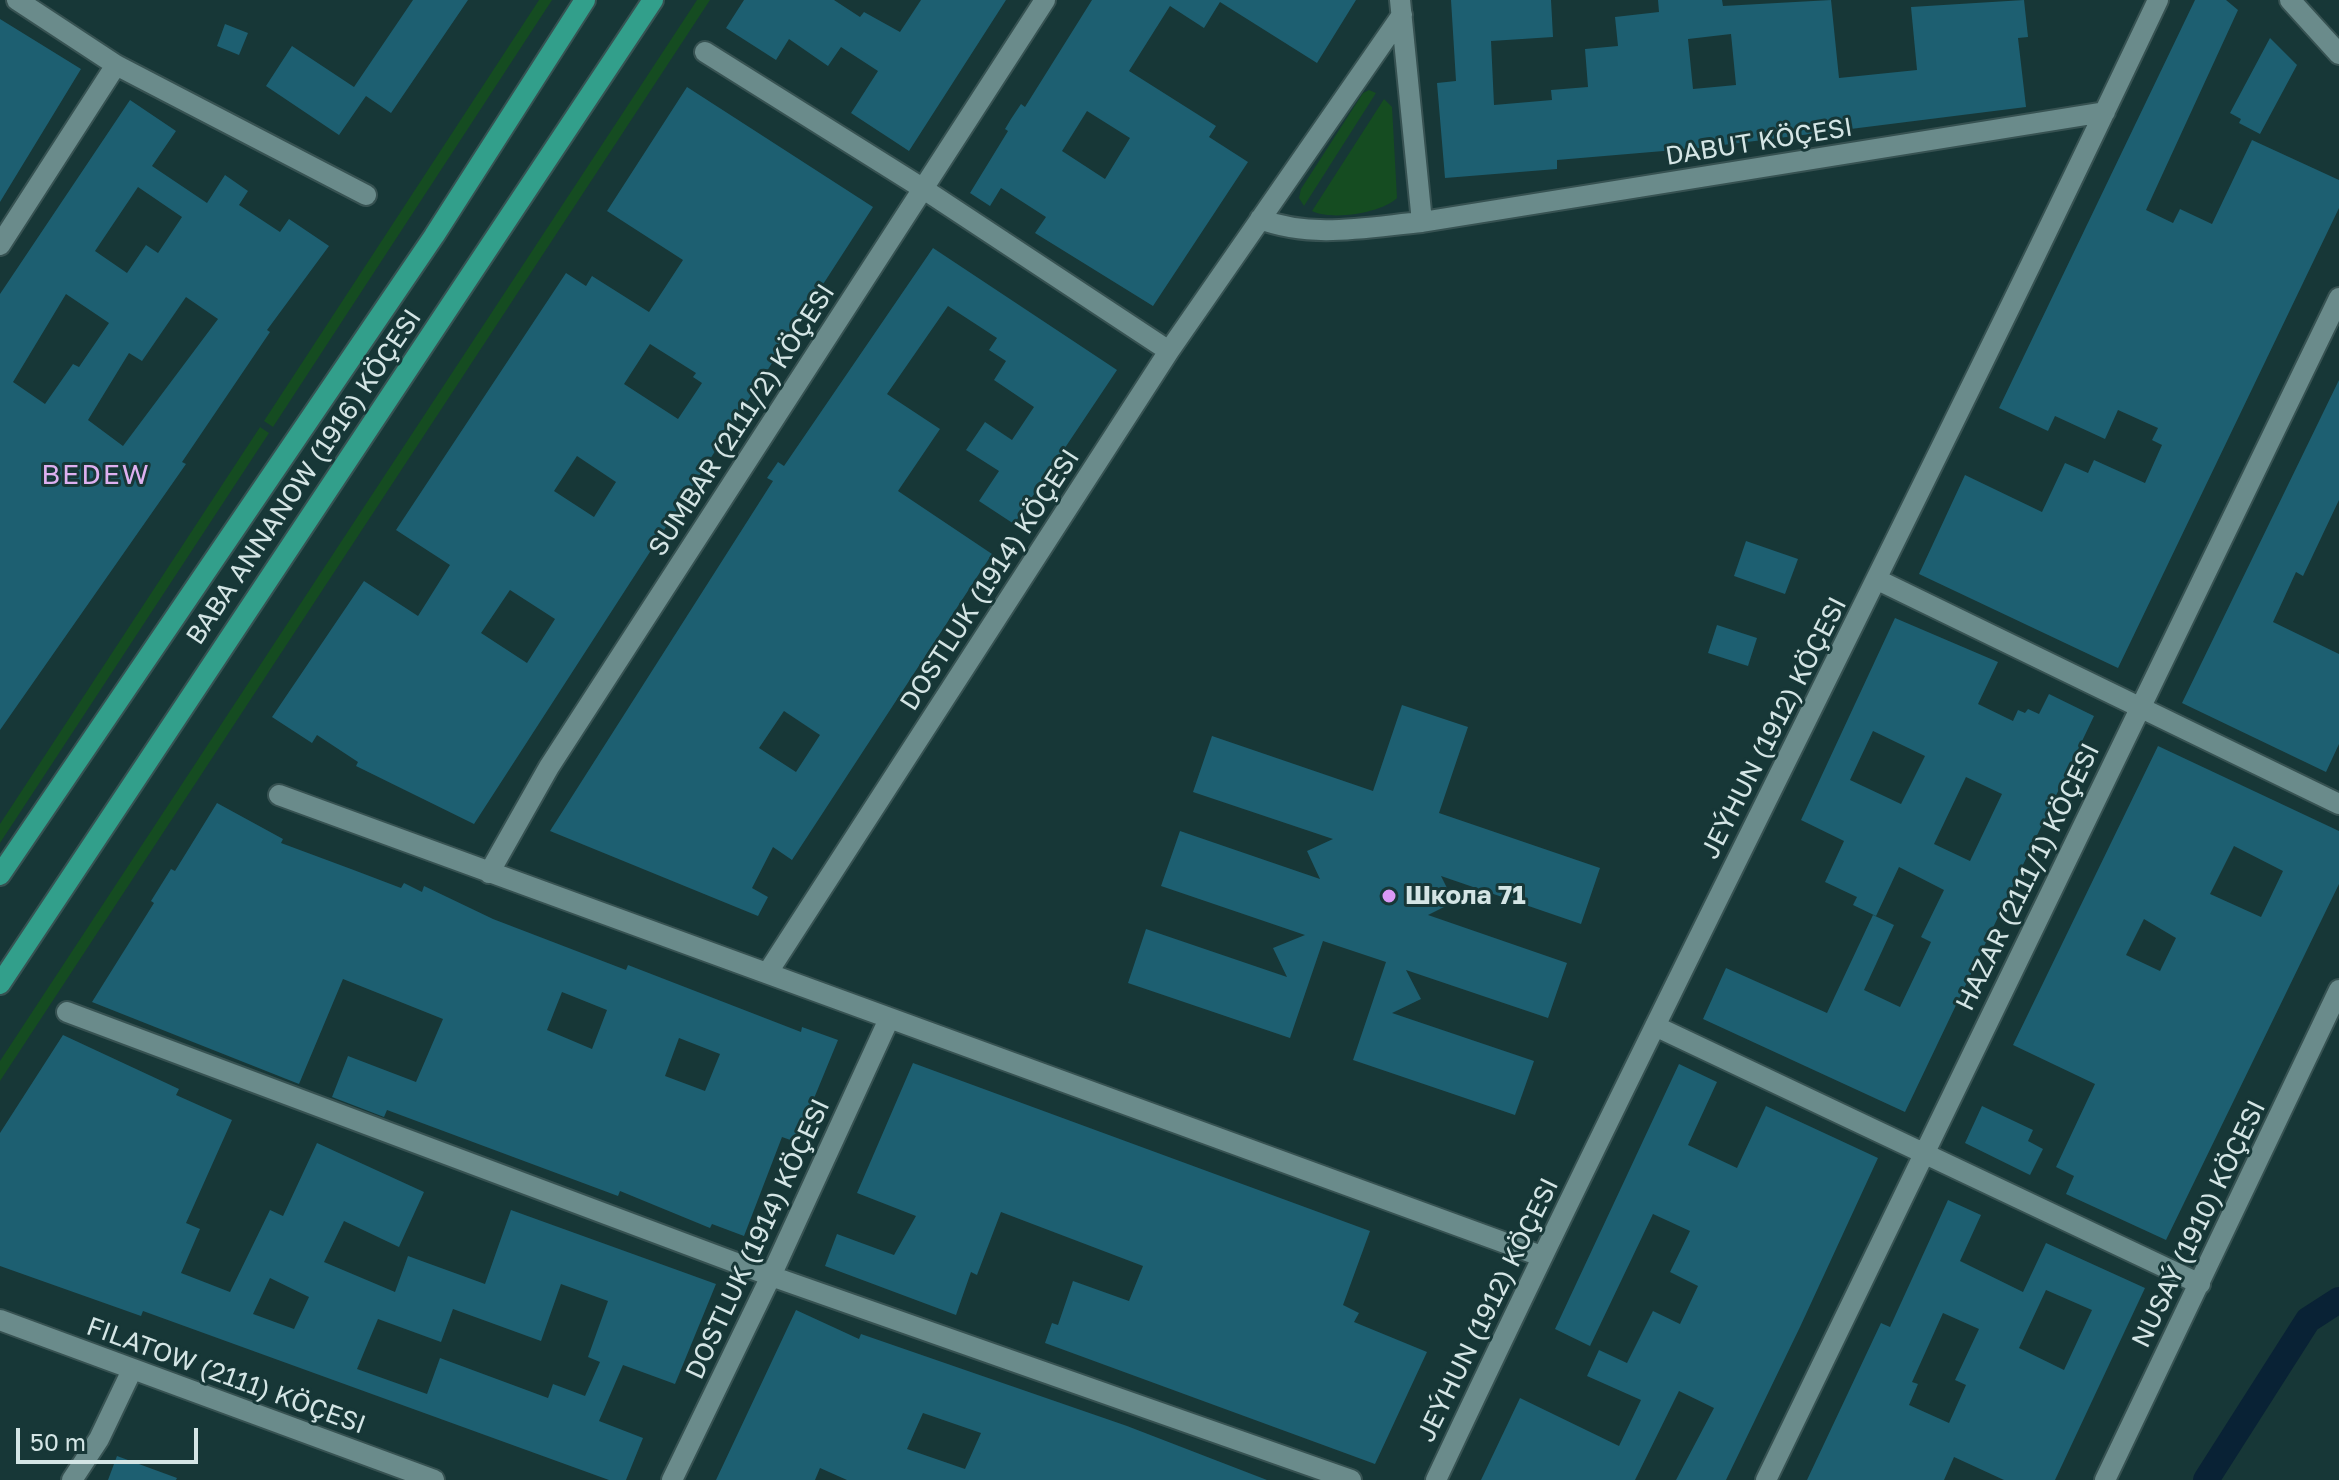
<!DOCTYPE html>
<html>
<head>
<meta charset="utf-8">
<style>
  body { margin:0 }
  #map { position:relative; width:2339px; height:1480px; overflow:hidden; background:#173737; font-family:"Golos Text",sans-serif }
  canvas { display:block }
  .scale { position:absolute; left:16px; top:1428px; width:182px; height:36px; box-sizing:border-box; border:4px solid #d4e5e5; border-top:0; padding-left:10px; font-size:24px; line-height:28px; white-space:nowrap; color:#d4e5e5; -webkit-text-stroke:6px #173737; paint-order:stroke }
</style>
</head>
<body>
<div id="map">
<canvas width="2339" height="1480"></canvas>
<div class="scale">50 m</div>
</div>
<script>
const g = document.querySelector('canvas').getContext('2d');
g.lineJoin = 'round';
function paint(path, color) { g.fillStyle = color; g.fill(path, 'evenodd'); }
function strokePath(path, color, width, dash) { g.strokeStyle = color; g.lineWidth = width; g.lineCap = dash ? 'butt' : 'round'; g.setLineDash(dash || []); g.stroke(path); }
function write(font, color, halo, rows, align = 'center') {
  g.font = font + ' "Golos Text",sans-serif'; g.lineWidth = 6; g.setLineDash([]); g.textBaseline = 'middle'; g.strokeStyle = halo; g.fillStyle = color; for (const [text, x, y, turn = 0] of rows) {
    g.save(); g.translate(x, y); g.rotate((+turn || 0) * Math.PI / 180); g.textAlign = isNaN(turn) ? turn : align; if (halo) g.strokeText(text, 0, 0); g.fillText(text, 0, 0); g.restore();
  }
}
const green = new Path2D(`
  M539 0H552L273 427 264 421Z
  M697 0H710L0 1081V1061Z
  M1369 90 1376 93 1304 206 1299 198 1301 189 1363 93Z
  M1384 99 1392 107 1397 198C1382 213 1331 221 1312 211Z
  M260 427 269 433 0 843V824Z`);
const canal = new Path2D(`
  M2206 1480 2308 1320 2339 1300`);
const building = new Path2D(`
  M413 0H468L391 113 366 96 339 135 266 86 292 46 354 87Z
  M744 0H834L860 17 864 12 900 32 921 0H1006L909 151 851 113 878 71 841 47 828 66 789 39 776 60 726 28Z
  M1092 0H1356L1317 63 1220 2 1204 28 1170 6 1129 71 1216 126 1209 137 1248 162 1153 306 1035 233 1046 217 1001 188 990 206 970 193 1008 131 1005 129 1011 119 1021 104 1025 107ZM1087 111 1130 138 1105 179 1062 151Z
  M1451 0H1551L1553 37 1491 41 1494 105 1552 100 1551 90 1588 87 1585 49 1618 46 1615 17 1659 12 1658 0H1722L1723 6 1831 0 1839 78 1917 70 1911 7 2024 0 2028 37 2018 38 2026 107 1699 148 1557 160V169L1445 178 1437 83 1456 81ZM1731 34 1736 85 1693 89 1688 39Z
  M2195 0H2226L2238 10 2146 210 2173 223 2180 209 2212 224 2252 140 2339 180V208L2118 668 1919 574 1965 475 2042 512 2065 463 2088 473 2094 460 2145 483 2162 445 2152 440 2158 428 2118 410 2105 439 2055 416 2048 431 1999 408Z
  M0 19 81 69 0 202Z
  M225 24 248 33 239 55 217 46Z
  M2270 38 2297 65 2260 134 2239 123 2241 119 2230 113Z
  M687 87 873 207 474 824 356 766 358 762 317 735 312 743 272 717 364 581 418 616 450 565 396 530 566 273 586 286 592 276 649 312 683 260 607 211ZM650 344 696 373 693 377 702 383 678 419 624 384ZM577 456 616 482 594 517 554 491ZM510 590 555 619 527 663 481 633Z
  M130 100 176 131 152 166 207 203 225 175 248 191 239 205 280 232 289 219 329 246 267 330 270 332 182 462 186 464 0 730V294ZM138 187 182 217 158 253 146 245 127 273 95 251ZM66 294 109 323 79 367 73 364 45 404 13 382ZM186 297 218 319 123 446 88 420 129 353 142 361Z
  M933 248 1117 370 1014 524 979 501 999 471 966 450 985 422 1012 440 1034 407 994 380 1006 361 989 350 997 338 948 306 887 394 940 429 898 491 992 554 792 860 773 847 752 888 768 897 758 916 550 831 773 481 767 478 778 462 784 466ZM784 711 820 735 796 772 759 748Z
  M2339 380V500L2303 576 2296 572 2273 622 2339 654V744L2326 772 2182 703Z
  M1746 541 1798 559 1785 594 1734 576Z
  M1895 618 1998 662 1978 704 2013 721 2018 710 2025 713 2028 709 2039 714 2049 694 2094 716 1905 1112 1703 1019 1726 968 1827 1013 1873 915 1894 925 1864 990 1900 1007 1931 942 1921 937 1944 890 1899 867 1876 916 1853 905 1857 897 1825 882 1844 841 1801 820ZM1873 731 1925 756 1901 804 1850 780ZM1966 777 2002 794 1970 861 1934 844Z
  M1717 625 1757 638 1748 666 1708 653Z
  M1402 705 1468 727 1439 813 1600 868 1581 924 1441 876 1454 902 1428 915 1567 963 1548 1018 1406 970 1421 999 1392 1013 1534 1061 1515 1115 1353 1060 1386 962 1323 941 1290 1038 1128 983 1146 929 1287 977 1273 948 1305 935 1161 886 1180 831 1320 879 1307 851 1333 839 1193 792 1212 736 1373 791Z
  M2158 746 2339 831V884L2166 1240 2066 1194 2074 1176 2056 1167 2095 1084 2013 1045ZM2234 846 2283 871 2261 917 2210 894ZM2144 919 2176 938 2160 971 2126 955Z
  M217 803 283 839 281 843 351 869 401 888 404 883 422 892 424 886 493 919 626 970 628 965 801 1032 802 1027 838 1040 796 1142 782 1137 744 1236 712 1224 710 1228 620 1191 618 1196 387 1110 384 1117 332 1097 348 1056 416 1082 443 1019 343 979 299 1084 92 1002 154 903 151 901 171 869 175 871ZM562 992 607 1010 592 1049 547 1030ZM679 1038 720 1054 705 1091 665 1076Z
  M63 1035 179 1089 176 1095 232 1120 186 1223 200 1229 181 1273 230 1292 270 1210 283 1216 317 1143 424 1192 399 1247 344 1221 324 1262 395 1292 408 1256 485 1284 511 1210 716 1284 675 1384 623 1365 599 1421 643 1438 626 1480H609L143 1311 141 1316 0 1266V1133ZM270 1278 309 1297 294 1329 253 1314ZM561 1284 608 1301 588 1357 600 1362 585 1396 553 1384 548 1398 440 1358 427 1394 357 1369 378 1319 441 1342 453 1309 541 1341Z
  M913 1063 1370 1231 1343 1305 1359 1313 1354 1322 1427 1352 1375 1464 1045 1343 1052 1323 1058 1325 1073 1281 1129 1301 1143 1266 1001 1212 977 1275 971 1272 956 1315 825 1266 837 1234 894 1255 916 1216 857 1193Z
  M1679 1064 1717 1082 1688 1145 1737 1168 1766 1106 1878 1158 1800 1327 1726 1480H1676L1714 1408 1679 1391 1635 1480H1481L1520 1398 1619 1446 1641 1400 1587 1376 1599 1350 1627 1363 1653 1311 1680 1324 1698 1286 1670 1272 1690 1231 1653 1214 1590 1346 1555 1329Z
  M1982 1106 2033 1130 2028 1141 2043 1149 2030 1175 1965 1143Z
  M1948 1200 1981 1215 1960 1261 2023 1292 2046 1243 2145 1288 2055 1480H2004L1954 1457 1944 1480H1807L1881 1323 1890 1327ZM2046 1290 2092 1310 2064 1370 2019 1348ZM1943 1313 1979 1329 1955 1380 1966 1385 1949 1423 1909 1405 1918 1384 1912 1382Z
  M796 1310 859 1339 861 1334 1127 1426 1267 1480H847L820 1468 815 1480H716ZM923 1413 981 1433 965 1469 907 1449Z
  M117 1456 177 1478 176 1480H108Z`);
const minor = new Path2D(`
  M17 0 116 65 366 195
  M1400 0 1422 222
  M2290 0 2339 54
  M705 52 922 188 1169 351
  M1260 219C1312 239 1368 227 1422 222L2105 112
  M0 245 116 65
  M1878 580 2339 804
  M279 795 1541 1256
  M489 873 549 767 1045 0
  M768 972 1169 351 1402 15
  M67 1012 771 1276 1351 1480
  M1655 1026 2200 1284
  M0 1320 434 1480
  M72 1480 99 1439 132 1370
  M672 1480 771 1276 889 1019
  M1436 1480C1670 983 1923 496 2158 0
  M1766 1480 2339 298
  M2105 1480 2339 990`);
const major = new Path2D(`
  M0 875 434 236 585 0
  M0 984 653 0`);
const markers = [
  [1389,896,8,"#db99f5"]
];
const streetNames = [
  ["DABUT KÖÇESI",1759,142,-9],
  ["SUMBAR (2111/2) KÖÇESI",742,420,-57],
  ["BABA ANNANOW (1916) KÖÇESI",304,477,-56],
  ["DOSTLUK (1914) KÖÇESI",990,580,-57],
  ["JEÝHUN (1912) KÖÇESI",1774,728,-63],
  ["HAZAR (2111/1) KÖÇESI",2028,877,-64],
  ["NUSAÝ (1910) KÖÇESI",2199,1224,-64],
  ["DOSTLUK (1914) KÖÇESI",758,1239,-65],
  ["JEÝHUN (1912) KÖÇESI",1488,1310,-64],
  ["FILATOW (2111) KÖÇESI",226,1376,20]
];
const poiNames = [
  ["Школа 71",1405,896]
];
const neighbourhoodNames = [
  ["BEDEW",96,475]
];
paint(green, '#154c21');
strokePath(canal, '#092235', 26);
paint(building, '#1d5f71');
strokePath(minor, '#375252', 24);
strokePath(major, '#375252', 24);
strokePath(minor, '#6a8b8b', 20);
strokePath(major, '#329f8b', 20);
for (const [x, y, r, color] of markers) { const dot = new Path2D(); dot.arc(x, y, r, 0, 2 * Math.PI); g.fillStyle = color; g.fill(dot); strokePath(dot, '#173737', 3); }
write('26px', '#d4e5e5', '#173737', streetNames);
write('bold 26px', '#d4e5e5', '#173737', poiNames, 'left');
g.letterSpacing = '2px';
write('28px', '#deb0f0', '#173737', neighbourhoodNames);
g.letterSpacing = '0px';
</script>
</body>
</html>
